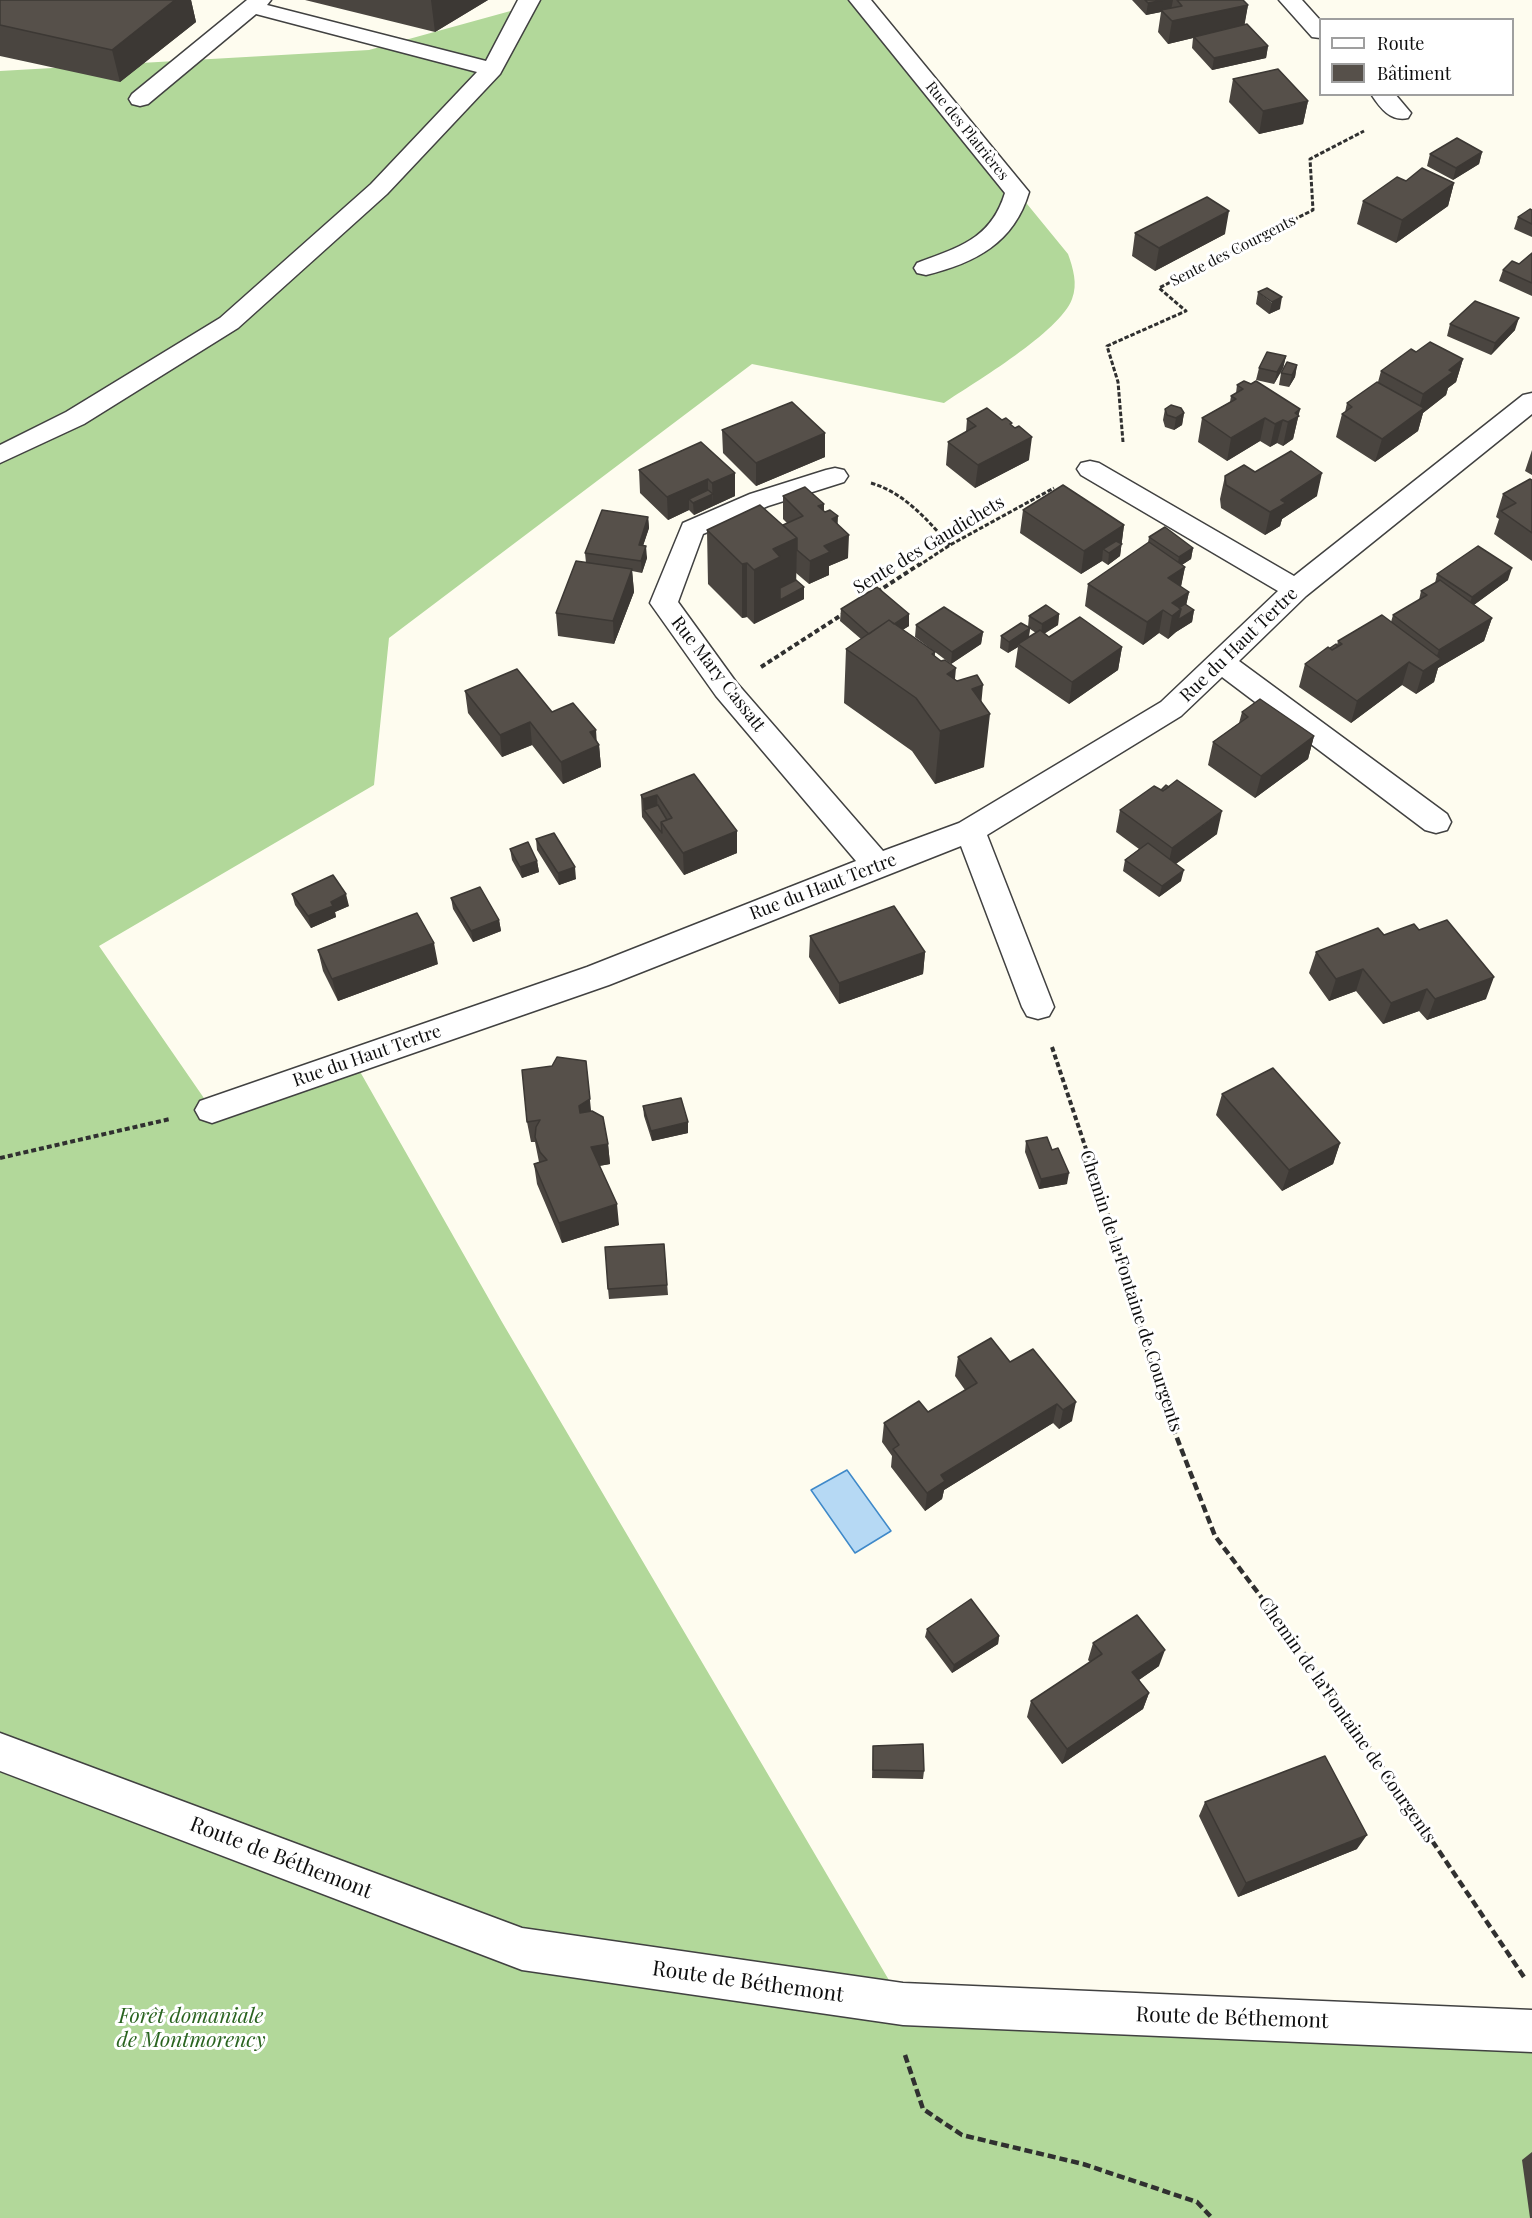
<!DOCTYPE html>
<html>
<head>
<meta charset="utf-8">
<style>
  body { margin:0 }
  #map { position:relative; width:1532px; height:2218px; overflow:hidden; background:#fefcef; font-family:"Playfair Display",serif }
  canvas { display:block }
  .legend { position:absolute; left:1319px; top:18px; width:195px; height:78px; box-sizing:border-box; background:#fff; border:2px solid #9f9f9f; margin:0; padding:8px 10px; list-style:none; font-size:18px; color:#0e0e0e }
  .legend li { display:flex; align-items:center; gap:12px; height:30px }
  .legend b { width:30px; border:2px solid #9f9f9f }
</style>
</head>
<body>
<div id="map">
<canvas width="1532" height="2218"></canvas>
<ul class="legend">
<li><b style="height:8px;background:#fff"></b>Route</li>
<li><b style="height:16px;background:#56504a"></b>Bâtiment</li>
</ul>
</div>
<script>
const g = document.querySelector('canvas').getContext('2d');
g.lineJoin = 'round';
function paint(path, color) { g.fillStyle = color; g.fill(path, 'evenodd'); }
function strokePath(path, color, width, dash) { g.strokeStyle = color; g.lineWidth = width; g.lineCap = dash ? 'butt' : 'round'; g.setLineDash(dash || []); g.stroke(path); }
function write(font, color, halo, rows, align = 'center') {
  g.font = font + ' "Playfair Display",serif'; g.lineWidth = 6; g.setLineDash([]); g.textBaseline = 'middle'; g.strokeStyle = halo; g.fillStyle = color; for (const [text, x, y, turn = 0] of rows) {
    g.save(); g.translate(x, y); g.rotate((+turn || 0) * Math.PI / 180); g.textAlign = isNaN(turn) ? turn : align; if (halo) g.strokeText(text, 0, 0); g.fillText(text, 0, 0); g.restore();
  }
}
const forest = new Path2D(`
  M536 0H860L1068 254C1073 268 1078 284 1072 299 1060 332 975 382 944 403L752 364 389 638 374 785 99 946 208 1104 354 1061 502 1322 903 2004 1532 2021V2218H0V71L369 50 525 7Z`);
const water = new Path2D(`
  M847 1470 891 1531 855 1553 811 1490Z`);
const pathFar2 = new Path2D(`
  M1123 442 1118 382 1107 346 1186 311 1159 288 1313 210 1310 159 1364 131
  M871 483C905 493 927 520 950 545
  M918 566 950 545 1054 488`);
const pathFar1 = new Path2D(`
  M877 592 920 564
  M761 667 843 614
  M1052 1047 1113 1230 1130 1290
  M0 1158 170 1119`);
const path = new Path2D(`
  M1130 1289 1158 1389 1215 1536 1321 1676 1526 1980
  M905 2055 923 2109 962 2135 1083 2164 1197 2202 1212 2218`);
const minor = new Path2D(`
  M247 0H271L267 5 486 61 518 0H540L500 74 387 194 238 328 84 424 0 463V445L66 412 220 318 371 184 477 72 256 14 148 104 140 106 132 104 129 99 132 94Z
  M849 0H871L1029 192C1014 243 975 263 926 275L917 273 914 268 917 263C959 247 991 239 1005 193Z
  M1279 0H1302L1320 20V38L1312 37Z
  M1371 94H1395L1411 113 1408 118C1391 122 1380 108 1371 94Z
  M1532 393V414L1306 596 1239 661 1447 814 1451 822 1447 830 1436 833 1425 830 1222 677 1181 716 987 835 1054 1007 1049 1016 1038 1019 1027 1016 1022 1007 961 846 609 985 212 1123 200 1119 195 1110 200 1101 587 967 856 861 716 696 650 603 683 523 750 494 826 470 835 468 844 470 848 476 844 482 768 506 703 534 678 602 736 682 883 851 959 823 1161 702 1278 591 1081 475 1077 469 1081 463 1090 461 1099 463 1294 576 1523 395Z
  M0 1733 522 1928 903 1983 1532 2010V2052L903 2025 522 1970 0 1771Z`);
const wall = new Path2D(`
  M0 0H191L196 22 120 82 0 56Z
  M305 0H488L435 32Z
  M1132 0H1243L1248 5 1244 25 1268 46 1266 58 1212 70 1192 48 1193 38 1168 44 1158 32 1161 12 1146 15Z
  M1233 79 1308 101 1303 124 1259 134 1229 102Z
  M1482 152 1479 164 1453 180 1427 166 1430 154Z
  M1406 181 1454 183 1448 206 1396 243 1357 224 1363 201Z
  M1532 210V237L1514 229 1518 217Z
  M1135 233 1225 234 1155 271 1132 256Z
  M1532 253V296L1499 281 1503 270 1519 264Z
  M1258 292 1280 309 1269 314 1256 304Z
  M1450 324 1515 330 1491 355 1447 336Z
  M1416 352 1463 359 1456 382 1448 388 1446 395 1423 413 1418 431 1375 462 1336 437 1342 414 1345 412 1347 403 1378 382 1381 371Z
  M1286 356 1283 368 1274 384 1256 380 1259 368Z
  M1297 365 1295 377 1289 387 1279 385 1281 373Z
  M1237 385 1300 409 1293 439 1283 446 1277 443 1270 447 1260 441 1227 461 1198 442 1202 418 1230 402 1231 396 1236 393Z
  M1165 409 1184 413 1182 425 1174 430 1165 427 1163 420Z
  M967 419 1002 420 1011 426 1015 428 1029 460 975 488 946 465 948 442 966 432Z
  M722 430 825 457 756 486 723 453Z
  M1532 450V475L1525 471Z
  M639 470 735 473V496L694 515 689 510 668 520 640 493Z
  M1255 472 1317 496 1282 519 1280 526 1265 535 1221 508 1220 499 1225 476Z
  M1532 480V561L1494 534 1499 519 1496 517 1503 494Z
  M783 496 824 504V511L838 524 848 558 829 566V575L809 584 796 573V580L804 587V599L754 624 747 617 742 618 708 584 707 530 783 525 787 523 783 519Z
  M1023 510 1124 525 1120 556 1108 565 1102 561 1081 574 1020 533Z
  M648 517 649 528 643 546 647 558 642 573 632 571 634 592 614 644 558 636 556 613 586 563 585 553Z
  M1149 537 1193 548 1191 559 1182 565 1185 567 1181 587 1189 592 1186 605 1194 610 1192 622 1176 632 1168 639 1159 633 1143 645 1085 606 1088 584 1148 543Z
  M1437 574 1508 580 1474 605 1492 618 1484 641 1438 668 1434 682 1416 694 1402 685 1351 723 1299 687 1305 664 1337 645 1338 641 1391 622 1393 615 1419 600 1421 591 1435 583Z
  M841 609 909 614V626L902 630 935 652V656L955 680 982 702 984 767 935 784 912 751 844 703 846 649 861 639 840 621Z
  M1059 614 1058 625 1044 633 1049 637 1122 647 1118 670 1069 704 1015 667 1018 647 1008 653 1000 648 1001 636 1028 627 1029 616ZM1030 629 1036 633 1029 637Z
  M916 625 983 632 981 644 951 664 915 637Z
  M465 691 552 712 597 741 599 745 601 767 563 784 532 745 502 757 468 713Z
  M1242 712 1314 736 1308 759 1255 798 1208 765 1213 742 1239 723Z
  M694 774 737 831V853L684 875 645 821 642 817 641 795Z
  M1120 810 1217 834 1176 864 1181 881 1159 897 1123 871 1125 860 1139 849 1116 832Z
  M536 839 576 879 559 885 537 850Z
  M510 849 537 861 539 872 522 878 512 860Z
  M292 894 349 906 335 912 336 917 311 928 295 905Z
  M451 898 499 920 501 931 473 942 453 909Z
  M1419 930 1486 999 1427 1020 1419 1011 1383 1024 1356 991 1329 1001 1309 973 1316 952 1384 935Z
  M810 936 925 952 923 974 839 1004 809 957Z
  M318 950 438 964 338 1001 323 971Z
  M1222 1094 1340 1143 1333 1164 1282 1191 1216 1115Z
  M643 1106 688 1133 652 1141 644 1116Z
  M591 1111 608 1144 610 1164 599 1166 619 1225 562 1243 537 1184 534 1164 539 1162 535 1142H531L527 1122Z
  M1026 1141 1067 1184 1039 1189 1025 1152Z
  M664 1244 668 1295 609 1299 608 1289Z
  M1033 1349 1072 1421 1059 1429 1053 1423 944 1490 942 1499 925 1511 891 1467 892 1456 882 1442 884 1423 928 1412 965 1390 955 1376 958 1357 1010 1362Z
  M927 1629 999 1636 998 1644 952 1673 925 1637Z
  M1093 1643 1159 1666 1139 1680 1149 1693 1143 1709 1062 1764 1027 1717 1031 1701 1090 1662 1088 1660Z
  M873 1746 924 1771 923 1779 872 1778Z
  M1205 1802 1357 1849 1238 1897 1199 1816Z
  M1532 2152V2218H1530L1522 2160Z`);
const shadedWall = new Path2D(`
  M175 0H191L196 22 120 82 112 50Z
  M431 0H488L435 32Z
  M1164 0H1173L1171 10H1161V12L1146 15 1148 3Z
  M1248 5 1244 28 1194 37 1193 38 1168 44 1172 21Z
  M1268 46 1266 58 1212 70 1214 58Z
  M1308 101 1303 124 1259 134 1263 111Z
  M1482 152 1479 164 1453 180 1456 168Z
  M1454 183 1448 206 1396 243 1402 220Z
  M1229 211 1225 234 1155 271 1159 248Z
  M1282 297 1280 309 1269 314 1272 302Z
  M1519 318 1515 330 1491 355 1495 343Z
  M1286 356 1283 368 1274 384 1277 372Z
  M1463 359 1456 382 1448 388 1446 395 1423 413 1418 431 1375 462 1382 439 1418 412 1423 394 1449 370Z
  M1297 365 1295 377 1289 387 1292 375Z
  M1300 409 1293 439 1283 446 1288 422 1295 413Z
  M1184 413 1182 425 1174 430 1176 418Z
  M1265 418 1260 441 1227 461 1231 438Z
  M1283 420 1277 443 1270 447 1275 424Z
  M825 433V457L756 486V463Z
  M1032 437 1029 460 975 488 978 465Z
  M735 473V496L713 506 712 483Z
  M1322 473 1317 496 1282 519 1280 526 1265 535 1270 512 1281 500Z
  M708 479V496L713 494V506L694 515 693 503 689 499V510L668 520 667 497Z
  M824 504 823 527 818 506Z
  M838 516 837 539 832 519Z
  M648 517 649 528 639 557V545Z
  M1124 525 1120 556 1108 565 1109 553 1103 549 1102 561 1081 574 1084 551Z
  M849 535 848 558 829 566V575L809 584 810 561 824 546Z
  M797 538 796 591 804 587V599L780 611V599V611L754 624V570L773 549Z
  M646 546 647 558 642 573 641 561Z
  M1193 548 1191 559 1177 568 1179 557Z
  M747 563V617L742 618V564Z
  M1185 567 1180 590 1168 578Z
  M1512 568 1508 580 1468 609 1472 597Z
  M632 569 634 592 614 644 613 621Z
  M1189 592 1184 615 1194 610 1192 622 1176 632 1168 639 1172 616V603Z
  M1163 610 1159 633 1143 645 1147 622Z
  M909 614V626L873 649V637Z
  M1059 614 1058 625 1041 636 1042 624Z
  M1492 618 1484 641 1438 668 1434 682 1416 694 1423 671 1435 661 1439 650Z
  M1030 628 1028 640 1018 644V647L1008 653 1009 642Z
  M983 632 981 644 951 664 952 652Z
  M1122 647 1118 670 1069 704 1072 682Z
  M1409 662 1402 685 1351 723 1357 701Z
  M956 668 951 721 947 674Z
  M983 685 980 717 990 714 984 767 935 784 940 731 972 689Z
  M530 722 532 745 502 757 500 735Z
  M596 730 597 745H599L601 767 563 784 561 762 590 732Z
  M1314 736 1308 759 1255 798 1261 776Z
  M657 795 658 817 644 810 643 799Z
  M1222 811 1217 834 1167 870 1172 848Z
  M737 831V853L684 875 683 853Z
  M537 861 539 872 522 878 520 867Z
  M575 867 576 879 559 885 558 873Z
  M1184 870 1181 881 1159 897 1162 886Z
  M346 894 349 906 335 912 336 917 311 928 308 916 331 902Z
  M499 920 501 931 473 942 471 931Z
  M434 943 438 964 338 1001 332 979Z
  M925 952 923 974 839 1004V983Z
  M1363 969 1356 991 1329 1001 1336 979Z
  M1494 977 1486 999 1427 1020 1435 999Z
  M1427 989 1419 1011 1383 1024 1391 1003Z
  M586 1061 592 1120 581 1126 579 1106Z
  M688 1122V1133L652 1141 651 1131Z
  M1340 1143 1333 1164 1282 1191 1289 1170Z
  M608 1144 610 1164 593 1167 591 1147Z
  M1069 1173 1067 1184 1039 1189 1041 1179Z
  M617 1204 619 1225 562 1243 559 1223Z
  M1076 1402 1072 1421 1059 1429 1063 1410Z
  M1057 1404 1053 1423 944 1490 942 1499 925 1511 927 1493 941 1475Z
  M999 1636 998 1644 952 1673 954 1665Z
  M1165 1650 1159 1666 1127 1688 1132 1672Z
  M1149 1693 1143 1709 1062 1764 1067 1749Z
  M1367 1835 1357 1849 1238 1897 1246 1883Z`);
const building = new Path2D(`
  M0 0H175L112 50 0 25Z
  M1145 0H1164L1148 3Z
  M1177 0H1243L1248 5 1172 21 1161 10 1182 6Z
  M1247 24 1268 46 1214 58 1194 37Z
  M1278 69 1308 101 1263 111 1233 79Z
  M1457 138 1482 152 1456 168 1430 154Z
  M1422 168 1454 183 1402 220 1363 201 1397 177 1406 181Z
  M1207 197 1229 211 1159 248 1135 233Z
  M1530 209 1532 210V224L1518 217Z
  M1532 253V283L1503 270 1512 261 1519 264Z
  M1267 288 1282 297 1272 302 1258 292Z
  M1475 301 1519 318 1495 343 1450 324Z
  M1430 342 1463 359 1449 370 1453 372 1423 394 1381 371 1411 349 1416 352Z
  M1267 352 1286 356 1277 372 1259 368Z
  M1287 362 1297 365 1292 375 1281 373Z
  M1244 381 1251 384 1256 381 1300 409 1295 413 1299 416 1288 422 1283 420 1275 424 1265 418 1231 438 1202 418 1236 399 1231 396 1243 389 1237 385Z
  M1377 382 1424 408 1382 439 1342 414 1352 407 1347 403Z
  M792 402 825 433 756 463 722 430Z
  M1171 405 1181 408 1184 413 1176 418 1167 415 1165 409Z
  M987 408 1002 420 1006 418 1012 423 1010 424 1015 428 1019 426 1032 437 978 465 948 442 976 426 967 419Z
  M701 442 735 473 712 483 708 479 667 497 639 470Z
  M1291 451 1322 473 1281 500 1286 503 1270 512 1226 485 1225 476 1244 465 1255 472Z
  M1530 479 1532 480V533L1501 511 1516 503 1503 494Z
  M1063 485 1124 525 1084 551 1023 510Z
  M805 487 824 504 818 506 825 512 830 510 838 516 832 519 849 535 824 546 830 552 810 561 797 550V538L783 525 803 516 783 496Z
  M708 490 713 494 693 503 689 499Z
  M760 505 797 538 773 549 780 557 754 570 747 563 742 564 707 530Z
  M602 510 648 517 639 545 646 546 641 561 585 553Z
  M1165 527 1193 548 1179 557 1149 537Z
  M1116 541 1122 544 1109 553 1103 549Z
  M1149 542 1185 567 1168 578 1189 592 1172 603 1181 609 1172 616 1163 610 1147 622 1088 584Z
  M1478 546 1512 568 1472 597 1437 574Z
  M576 561 632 569 613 621 556 613Z
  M796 580 804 587 780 600V588Z
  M1440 580 1492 618 1439 650 1393 615 1427 595 1421 591Z
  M877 587 909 614 894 624 889 620 869 634 841 609Z
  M1185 604 1194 610 1178 620 1181 609 1179 608Z
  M1046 605 1059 614 1042 624 1029 616Z
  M944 607 983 632 952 652 916 625Z
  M1382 615 1441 659 1423 671 1409 662 1357 701 1305 664 1328 647 1332 650 1342 644 1338 641Z
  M1080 617 1122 647 1072 682 1018 644 1040 630 1049 637Z
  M889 620 935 652 932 654 941 661 945 660 956 668 947 674 957 681 977 675 983 685 972 689 990 714 940 731 916 698 846 649Z
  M1021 623 1030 628 1009 642 1001 636Z
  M1336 644 1337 645V647L1332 650 1330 648Z
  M517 669 552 712 573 703 596 730 590 732 599 745 561 762 530 722 500 735 465 691Z
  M1260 699 1314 736 1261 776 1213 742 1248 717 1242 712Z
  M694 774 737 831 683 853 661 822 672 818 657 795 643 799 641 795Z
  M1177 780 1222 811 1172 848 1120 810 1154 786 1163 791Z
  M1166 785 1169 787 1163 791 1161 790Z
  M658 805 667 820 661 822 662 833 644 810Z
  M554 833 575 867 558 873 536 839Z
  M528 842 537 861 520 867 510 849Z
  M1148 843 1184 870 1162 886 1125 860Z
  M333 875 346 894 331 902 333 906 308 916 292 894Z
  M480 887 499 920 471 931 451 898Z
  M894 906 925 952 839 983 810 936Z
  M417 913 434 943 332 979 318 950Z
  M1447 920 1494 977 1435 999 1427 989 1391 1003 1363 969 1336 979 1316 952 1378 928 1384 935 1414 924 1419 930Z
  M557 1057 586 1061 590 1099 579 1106 580 1113 592 1111 603 1117 608 1144 591 1147 617 1204 559 1223 534 1164 547 1160 540 1152 535 1137 536 1127 540 1120 527 1122 522 1070 552 1066Z
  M1273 1068 1340 1143 1289 1170 1222 1094Z
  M681 1098 688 1122 651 1131 643 1106Z
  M1047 1137 1052 1150 1058 1148 1069 1173 1041 1179 1026 1141Z
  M664 1244 667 1285 608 1289 605 1247Z
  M991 1338 1010 1362 1033 1349 1076 1402 1063 1410 1057 1404 941 1475 945 1481 927 1493 893 1449 899 1445 884 1423 919 1401 928 1412 977 1383 958 1357Z
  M971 1599 999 1636 954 1665 927 1629Z
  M1137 1615 1165 1650 1132 1672 1149 1693 1067 1749 1031 1701 1102 1654 1093 1643Z
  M923 1744 924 1771 873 1770V1746Z
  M1325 1756 1367 1835 1246 1883 1205 1802Z`);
const farStreetnames = [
  ["Rue des Platrières",967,131,51],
  ["Sente des Courgents",1233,251,-27]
];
const streetNames = [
  ["Sente des Gaudichets",929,545,-31],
  ["Rue du Haut Tertre",1239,645,-44],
  ["Rue Mary Cassatt",718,674,52],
  ["Rue du Haut Tertre",823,887,-21],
  ["Rue du Haut Tertre",367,1056,-19],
  ["Chemin de la Fontaine de Courgents",1131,1291,72],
  ["Chemin de la Fontaine de Courgents",1347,1720,55]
];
const nearStreetnames = [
  ["Route de Béthemont",281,1858,21],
  ["Route de Béthemont",748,1982,8],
  ["Route de Béthemont",1232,2018,2]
];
const nearParknames = [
  ["Forêt domaniale",191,2016],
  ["de Montmorency",191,2040]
];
paint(forest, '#b2d89a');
paint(water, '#b6d9f4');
strokePath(water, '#3f89c9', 1.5);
strokePath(minor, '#414141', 3);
strokePath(pathFar2, '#303030', 3, [4.5, 2]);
strokePath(pathFar1, '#303030', 4, [5, 3]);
strokePath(path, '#303030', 4.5, [8, 4]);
paint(minor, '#fff');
paint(wall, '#4a4540');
paint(shadedWall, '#3c3834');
paint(building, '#56504a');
strokePath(building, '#3c3834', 1.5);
write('15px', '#0e0e0e', '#fff', farStreetnames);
write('18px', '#0e0e0e', '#fff', streetNames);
write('21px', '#0e0e0e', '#fff', nearStreetnames);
write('italic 21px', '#2a6420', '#fff', nearParknames);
</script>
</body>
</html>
